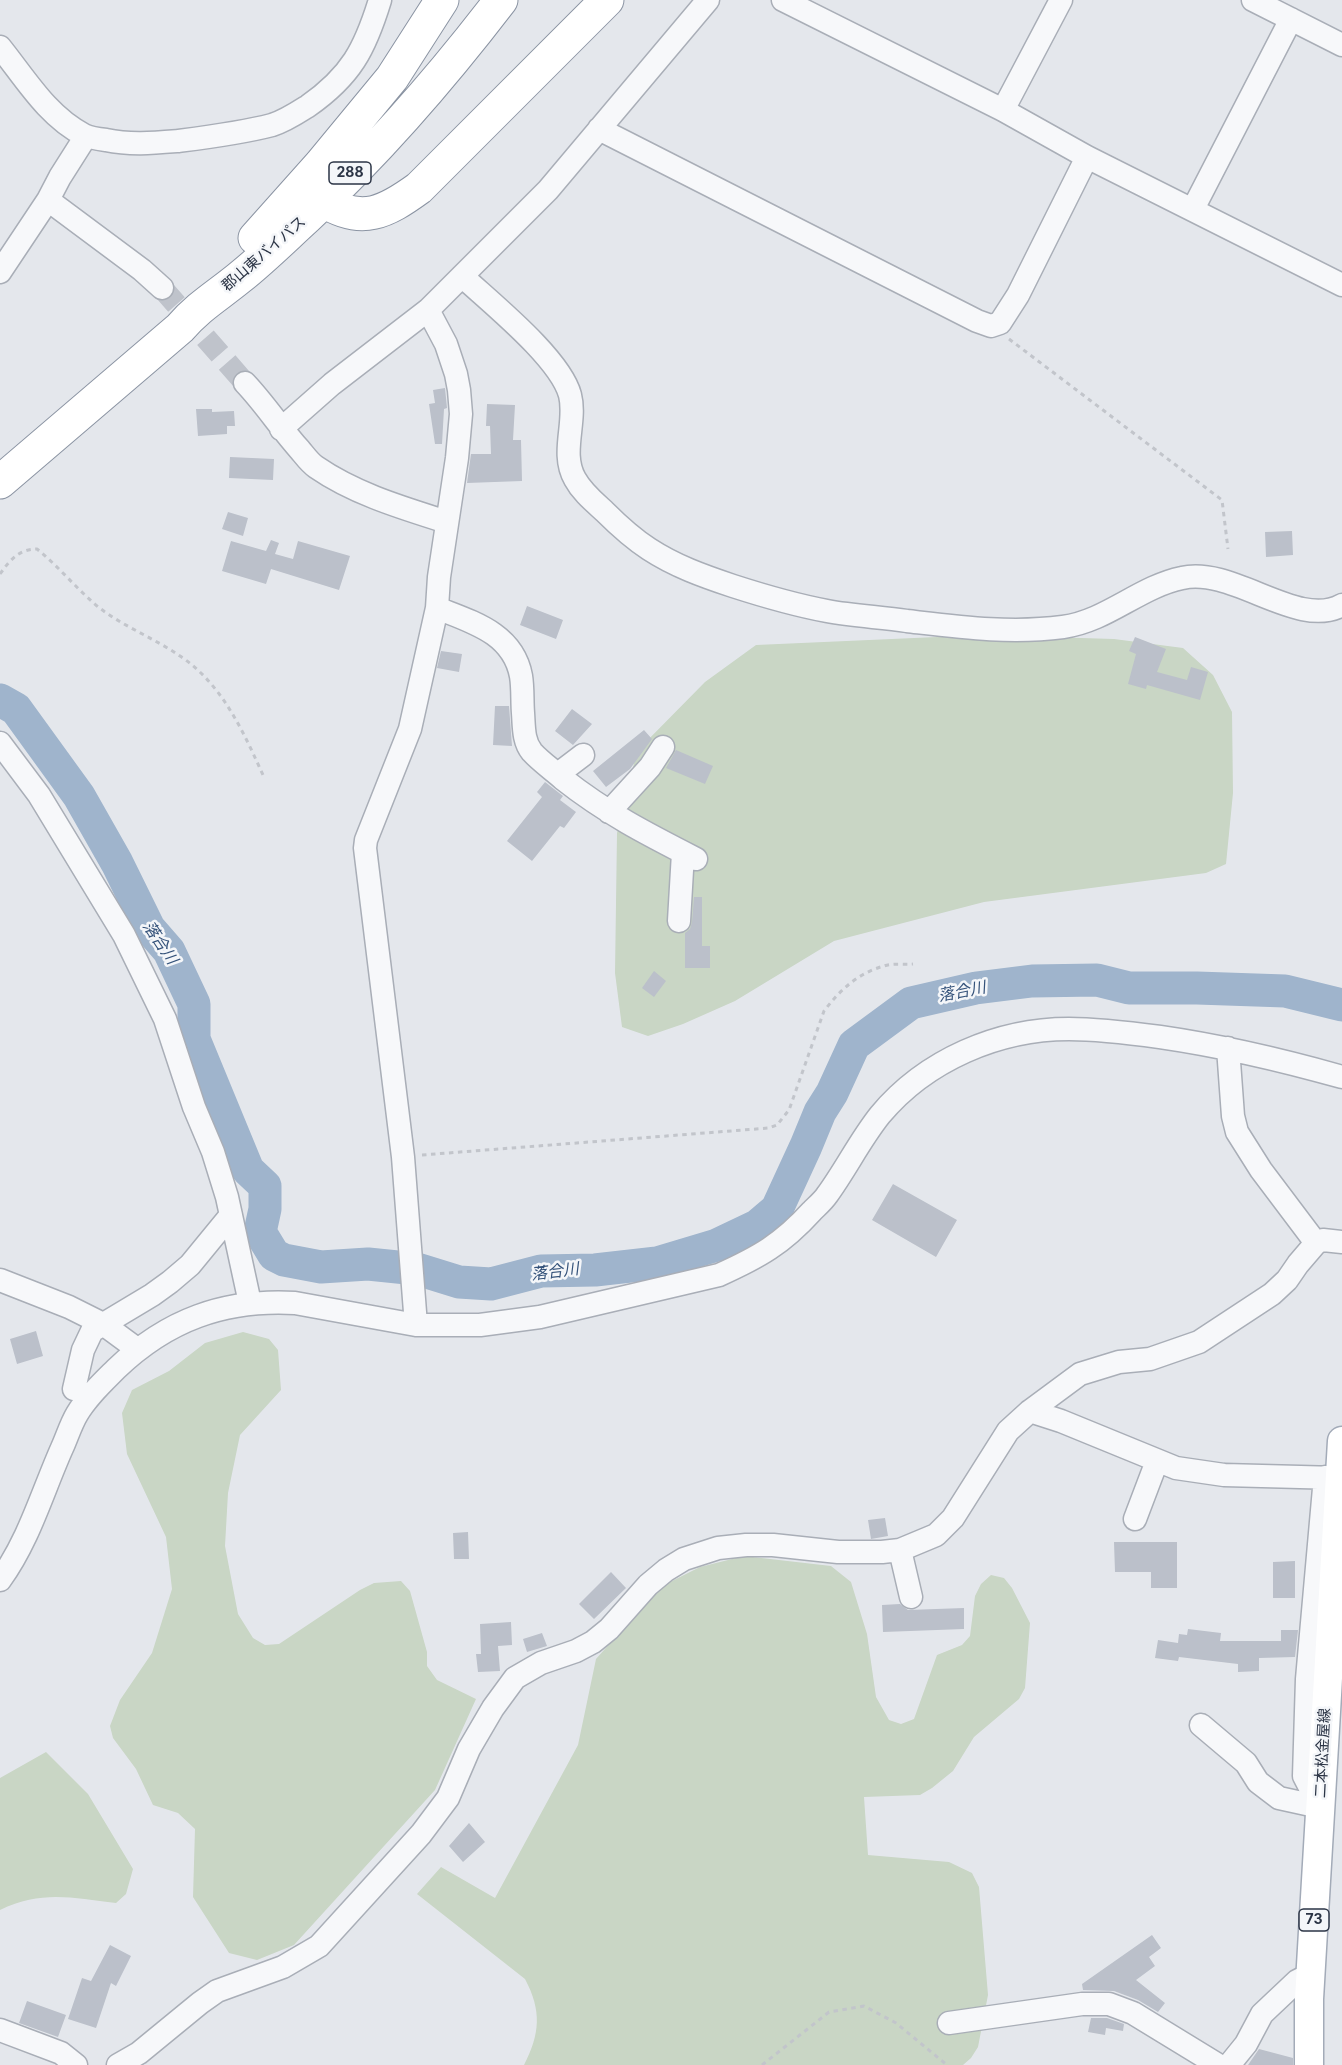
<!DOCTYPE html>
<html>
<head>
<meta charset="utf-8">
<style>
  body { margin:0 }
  canvas { display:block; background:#e4e7ec }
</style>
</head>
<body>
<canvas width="1342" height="2065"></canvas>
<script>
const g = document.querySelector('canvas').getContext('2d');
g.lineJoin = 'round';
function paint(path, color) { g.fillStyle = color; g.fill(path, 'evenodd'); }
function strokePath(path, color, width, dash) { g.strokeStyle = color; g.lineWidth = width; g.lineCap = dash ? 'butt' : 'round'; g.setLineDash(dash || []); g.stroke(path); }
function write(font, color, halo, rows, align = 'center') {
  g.font = font + ' Inter,"Noto Sans JP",sans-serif'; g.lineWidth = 5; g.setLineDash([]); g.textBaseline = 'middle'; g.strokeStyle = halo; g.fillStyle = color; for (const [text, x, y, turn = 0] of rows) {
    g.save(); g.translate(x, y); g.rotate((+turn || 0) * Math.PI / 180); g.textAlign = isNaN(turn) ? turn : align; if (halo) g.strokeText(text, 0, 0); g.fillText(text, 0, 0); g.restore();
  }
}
const green = new Path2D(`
  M982 635 1114 639 1183 648 1213 675 1232 712 1233 793 1226 864 1206 873 984 902 834 941 735 1001 683 1024 648 1036 622 1027 615 973 617 833 637 751 705 682 756 645Z
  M243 1332 269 1339 278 1350 281 1390 240 1435 228 1493 225 1546 238 1614 253 1638 265 1645 279 1644 360 1590 374 1583 401 1581 410 1591 427 1652V1666L437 1680 476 1699 435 1790 294 1945 257 1960 229 1953 193 1897 195 1829 178 1813 153 1805 136 1769 113 1738 110 1726 120 1700 152 1653 172 1589 166 1537 127 1454 122 1413 132 1390 169 1371 205 1343Z
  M744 1556 831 1566 851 1582 867 1634 876 1697 889 1720 901 1724 914 1719 937 1655 962 1645 970 1636 975 1596 981 1584 991 1575 1004 1578 1012 1588 1030 1623 1025 1688 1019 1699 974 1737 953 1771 932 1788 920 1795 864 1797 868 1855 949 1862 972 1873 979 1887 988 1995 978 2047 971 2058 963 2065H524C540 2034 542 2011 525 1979L417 1894 441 1867 495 1898 578 1745 596 1659 660 1587 700 1567Z
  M46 1752 88 1794 133 1869 126 1894 116 1903C72 1898 42 1890 0 1910V1778Z`);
const river = new Path2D(`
  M0 700 16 709 79 796 117 863 149 928 169 951 194 1004V1039L248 1170 265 1186V1209L260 1232 274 1255 284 1260 321 1267 368 1264 417 1269 459 1282 491 1284 541 1271 595 1270 657 1263 717 1245 757 1226 777 1209 806 1146 820 1112 832 1093 854 1045 911 1003 976 988 1032 981 1097 980 1129 988H1197L1285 991 1342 1005`);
const building = new Path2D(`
  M445 388 447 408 444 409 442 444H435L429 404 435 403 433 390Z
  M487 404 515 405 513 440H521L522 481 467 483 471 454H491L490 426H486Z
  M196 409H212V412L234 411 235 426H227V434L198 436Z
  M230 457 274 459 273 480 229 478Z
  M228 512 248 518 243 536 222 529Z
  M1292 531 1293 555 1266 557 1265 532Z
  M271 540 279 543 275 554 293 559 298 541 350 556 339 590 271 569 266 584 222 571 231 541 266 551Z
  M527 606 563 620 556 639 520 625Z
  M1135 637 1166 649 1157 672 1187 680 1191 667 1208 672 1200 700 1147 685 1146 689 1128 684 1136 654 1129 651Z
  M441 651 462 654 459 672 437 668Z
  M495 706H509L512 746 493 745Z
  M572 709 592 724 573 745 555 731Z
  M644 730 652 739 630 769 606 787 593 771Z
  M676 750 713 766 705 784 666 768Z
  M545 782 563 796 560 800 576 812 564 828 560 826 532 861 507 841 542 797 537 792Z
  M694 897H702V946H710V968H685V933L690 929 692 922Z
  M654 971 666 981 654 997 642 988Z
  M893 1184 957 1220 936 1257 872 1220Z
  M36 1331 43 1356 17 1364 10 1339Z
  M885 1518 888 1536 871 1539 868 1520Z
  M468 1532 469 1559H454L453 1533Z
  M1114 1542H1177V1588H1151V1572H1115Z
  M1295 1561V1598H1273V1562Z
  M611 1572 626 1588 594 1619 579 1604Z
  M900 1604 908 1610 964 1608V1629L883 1632 882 1605Z
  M511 1622 512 1645 498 1646 500 1671 478 1672 476 1654H481L480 1624Z
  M1188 1629 1221 1633 1220 1641H1281V1630H1298L1295 1657 1259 1658V1671L1238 1672V1664L1179 1657 1178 1661 1155 1658 1158 1640 1178 1643 1179 1634 1187 1635Z
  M542 1633 547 1646 527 1652 523 1639Z
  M469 1823 485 1842 463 1862 449 1846Z
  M1152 1935 1161 1948 1149 1957 1155 1966 1136 1980 1165 2003 1158 2012 1138 2000 1114 1991 1083 1990 1082 1984Z
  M110 1945 131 1956 116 1986 111 1983 96 2028 68 2019 82 1978 91 1981Z
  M27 2001 66 2015 58 2037 19 2023Z
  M1091 2018H1107L1124 2024 1123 2031 1106 2028 1105 2035 1088 2032Z
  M1259 2049 1293 2058V2065H1248Z`);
const minorTunnel = new Path2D(`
  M162 288 245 383`);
const path = new Path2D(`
  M1009 339 1222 500 1228 549
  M0 574C10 560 19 549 37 549 58 566 76 588 97 606 122 626 154 638 180 656 222 684 243 731 263 775
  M422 1155 769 1128 777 1125 789 1110 824 1011C840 990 858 973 884 966 892 963 904 965 913 964
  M762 2065 829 2012 864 2006 896 2023 947 2065`);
const minor = new Path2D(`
  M783 0 1003 110 1087 157 1342 285
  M1253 0 1342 45
  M0 47C25 78 47 116 84 135 90 138 98 139 106 140 130 145 153 143 178 141 209 137 241 133 272 125 285 121 297 113 308 106 351 76 365 49 380 0
  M1003 110 1061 0
  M599 129 977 321 991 326 1000 323 1018 295 1087 157
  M48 200 142 270 162 288
  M1193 209 1291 19
  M0 272 48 200 60 177 86 136
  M462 276C491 303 560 358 570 395 577 422 560 453 575 479 582 492 593 501 604 511 618 525 632 538 649 549 675 566 703 576 733 586 764 596 795 605 827 611 853 616 880 617 907 621 959 627 1010 634 1063 627 1107 621 1139 587 1182 578 1233 566 1298 630 1342 605
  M245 383C265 404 281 429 300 450 305 456 310 463 316 467 355 494 403 508 447 522
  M281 429 332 384 428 310 548 190 708 0
  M437 608C472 622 513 633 521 676 523 688 522 701 523 713 524 726 523 741 532 752 541 762 553 770 563 779 606 813 647 834 696 859
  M0 743 39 795 124 935 165 1019 194 1107 213 1152 227 1197 250 1303
  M558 774 583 755
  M609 812 650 767 663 747
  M679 921 683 853
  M1228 1048 1233 1116 1237 1132 1261 1170 1316 1243
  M0 1280 69 1307 103 1324 137 1349
  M416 1325 403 1157 365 848 366 840 410 729 437 608 439 577 457 458 461 414 459 390 456 374 446 344 428 310
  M74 1389 83 1350 92 1331 152 1295 170 1282 190 1265 231 1215
  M1030 1411 1061 1421 1176 1468 1224 1475 1338 1478
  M1135 1519 1157 1461
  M900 1550 911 1597
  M0 1580C29 1540 42 1493 62 1448 67 1437 71 1424 77 1414 87 1397 102 1383 116 1369 167 1320 224 1299 295 1303L416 1325H480L540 1317 719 1275C759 1257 782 1244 812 1211 817 1206 823 1201 827 1195 846 1169 860 1140 880 1115 926 1060 998 1029 1069 1029 1099 1029 1130 1033 1160 1037 1222 1046 1282 1060 1342 1077
  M1201 1725 1246 1763 1258 1782 1279 1798 1320 1807
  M1320 1807 1304 1776 1307 1679 1325 1477
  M949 2023 1082 2004H1109L1133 2013 1218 2065
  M0 2030 61 2053 76 2065
  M118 2065 139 2053 200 2003 217 1991 283 1967 319 1946 421 1834 448 1798 469 1749 493 1708 515 1678 541 1663 576 1651 593 1642 609 1629 648 1585 666 1570 684 1559 718 1548 746 1545H773L838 1552H882L900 1550 936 1535 953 1518 1008 1431 1030 1411 1080 1374 1119 1362 1150 1359 1199 1342 1272 1294 1287 1280 1298 1264 1316 1243 1323 1240 1342 1242
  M1229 2065 1246 2044 1262 2014 1297 1981 1311 1974`);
const major = new Path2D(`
  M1309 2065V1999L1342 1441`);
const highway = new Path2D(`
  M324 201C362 225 386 212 419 188L607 0
  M255 238 321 164 392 78 442 0
  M0 482 180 328C199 306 217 296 239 278 263 259 285 237 307 217 378 151 442 77 501 0`);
const shields = [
  [350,173,42],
  [1314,1920,30]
];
const shieldNames = [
  ["288",350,173],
  ["73",1314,1920]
];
const streetNames = [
  ["郡山東バイパス",264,254,-41],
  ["二本松金屋線",1323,1753,-87]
];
const waterNames = [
  ["落合川",160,943,56],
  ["落合川",962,992,-11],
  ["落合川",555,1272,-7]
];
paint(green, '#c9d6c5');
strokePath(river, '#9fb4cc', 33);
paint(building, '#bbc0ca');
strokePath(minorTunnel, '#bfc3cb', 22, [22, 11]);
strokePath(minor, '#a9aeb7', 25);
strokePath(major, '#a3abb8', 31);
strokePath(highway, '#8b94a3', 35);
strokePath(path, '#c2c5cb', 3, [4.5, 4.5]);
strokePath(minor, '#f7f8fa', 22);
strokePath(major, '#fff', 28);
strokePath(highway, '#fff', 33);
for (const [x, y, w] of shields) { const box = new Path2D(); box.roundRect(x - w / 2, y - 11, w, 22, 4.5); g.fillStyle = '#f4f6f9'; g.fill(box); strokePath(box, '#2b3445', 1.5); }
write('bold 14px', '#2b3445', null, shieldNames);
write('15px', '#2b3445', '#f4f6f9', streetNames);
write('italic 16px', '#34527a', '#f4f6f9', waterNames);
</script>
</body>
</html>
